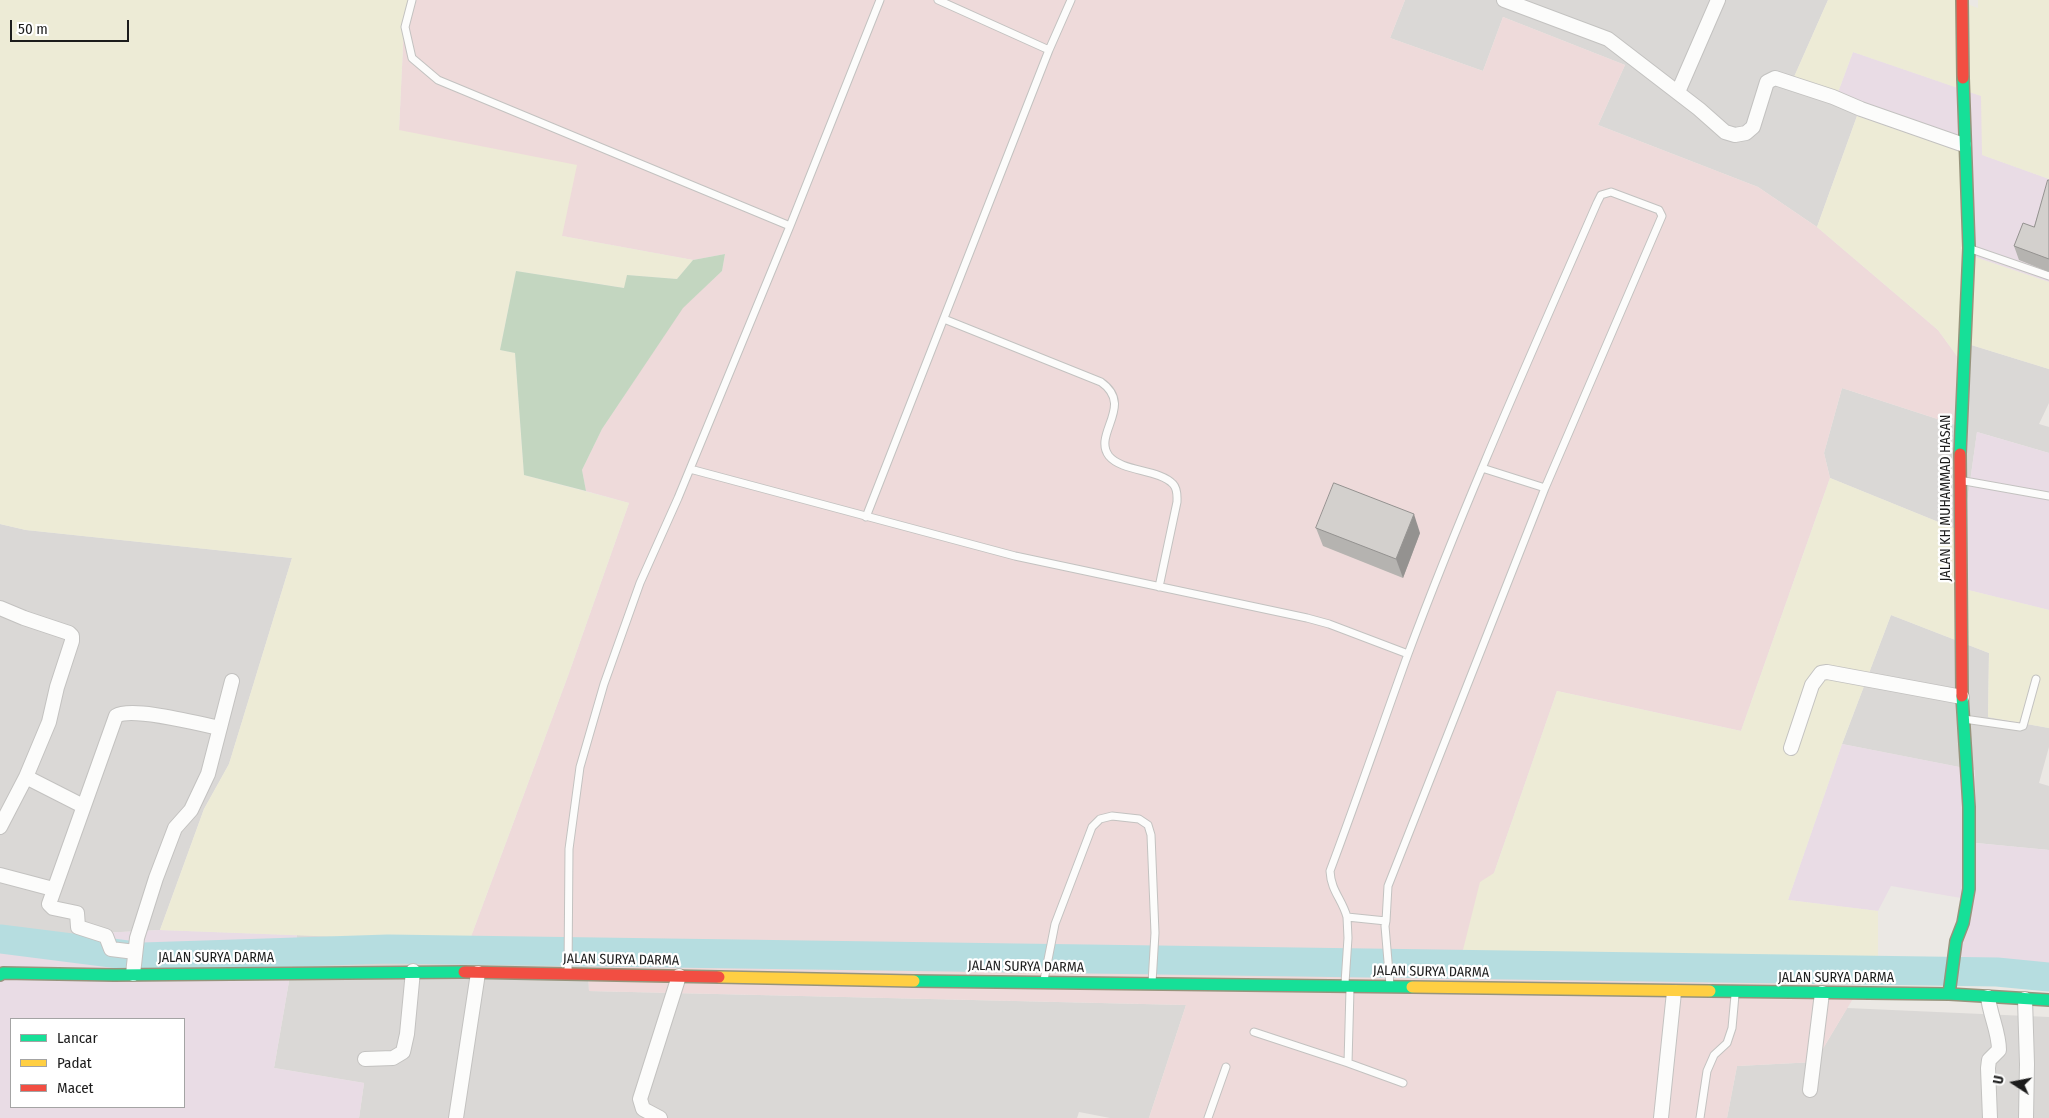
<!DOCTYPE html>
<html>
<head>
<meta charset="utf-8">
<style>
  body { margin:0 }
  #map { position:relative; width:2049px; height:1118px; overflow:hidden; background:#ebe8e4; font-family:"Fira Sans Condensed",sans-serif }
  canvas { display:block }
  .legend { position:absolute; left:10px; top:1018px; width:175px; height:90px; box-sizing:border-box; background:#fff; border:1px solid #a4a4a4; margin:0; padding:6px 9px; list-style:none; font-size:15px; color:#1c1c1c }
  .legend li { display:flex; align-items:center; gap:10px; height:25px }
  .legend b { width:25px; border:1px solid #a4a4a4 }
  .north { position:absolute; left:1989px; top:1058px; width:50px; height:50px; -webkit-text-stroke:4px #fff; paint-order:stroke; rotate:281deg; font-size:14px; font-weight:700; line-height:20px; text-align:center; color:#1c1c1c }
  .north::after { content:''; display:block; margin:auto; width:18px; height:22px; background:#1c1c1c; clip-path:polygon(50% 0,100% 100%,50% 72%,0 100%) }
  .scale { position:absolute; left:10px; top:20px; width:119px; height:22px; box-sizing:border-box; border:2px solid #1c1c1c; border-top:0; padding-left:6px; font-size:15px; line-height:18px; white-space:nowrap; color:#1c1c1c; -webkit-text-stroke:4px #fff; paint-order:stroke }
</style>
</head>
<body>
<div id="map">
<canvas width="2049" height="1118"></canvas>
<ul class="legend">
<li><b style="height:6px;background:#16e098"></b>Lancar</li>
<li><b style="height:6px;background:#ffcf43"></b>Padat</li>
<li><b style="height:6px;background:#f24e42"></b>Macet</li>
</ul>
<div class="north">U</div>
<div class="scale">50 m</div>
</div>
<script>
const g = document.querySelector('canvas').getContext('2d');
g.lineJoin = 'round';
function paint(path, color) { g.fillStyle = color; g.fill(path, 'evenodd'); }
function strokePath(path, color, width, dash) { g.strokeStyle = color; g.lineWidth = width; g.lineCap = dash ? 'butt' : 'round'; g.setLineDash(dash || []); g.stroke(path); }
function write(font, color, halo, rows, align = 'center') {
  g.font = font + ' "Fira Sans Condensed",sans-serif'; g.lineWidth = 4.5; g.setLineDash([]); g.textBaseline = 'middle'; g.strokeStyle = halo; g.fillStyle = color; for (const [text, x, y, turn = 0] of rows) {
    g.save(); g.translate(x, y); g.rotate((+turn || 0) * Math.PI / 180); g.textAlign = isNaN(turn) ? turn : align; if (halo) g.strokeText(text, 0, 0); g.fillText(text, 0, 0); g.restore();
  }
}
const residential = new Path2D(`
  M1405 0H1828L1794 77 1837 95 1857 116 1817 227 1758 187 1598 125 1625 65 1503 17 1483 71 1390 38Z
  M1968 344 2049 369V403L2039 424 2049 427V453L1977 432 1963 532 1830 478 1824 453 1842 388 1956 425Z
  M0 524 26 530 292 558 229 764 204 809 160 930 42 936 0 931Z
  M1891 615 1989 653 1988 717 2049 728V747L2039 783 2049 786V850L1976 843 1974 770 1842 744Z
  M297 935 587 944 589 991 1186 1005 1149 1118H1110L1079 1112 1077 1118H359L364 1083 274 1068Z
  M1847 1008 2049 1017V1118H1727L1737 1066 1815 1062Z`);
const commercial = new Path2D(`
  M408 0H1405L1390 38 1483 71 1503 17 1625 65 1598 125 1758 187 1817 227 1938 330 1962 363 1956 425 1842 388 1824 453 1830 478 1741 731 1557 691 1494 873 1462 954 1878 957 1815 1062 1737 1066 1727 1118H1149L1186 1005 589 991 587 944 469 942 569 673 629 503 586 491 582 470 602 429 682 308 722 271 725 254 693 260 562 236 399 131 404 24Z`);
const industrial = new Path2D(`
  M1853 52 1982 96 1983 155 2049 179V282L1966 254 1967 154 1857 116 1837 95Z
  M1977 432 2049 453V610L1964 589 1963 532Z
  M1842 744 1975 770 1976 843 2049 850V975L1959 964 1967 899 1891 886 1878 911 1788 900Z
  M160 930 297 935 274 1068 364 1083 359 1118H0V931L42 936ZM11 1019H184V1107H11Z`);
const farmland = new Path2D(`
  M0 0H408L404 24 399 130 577 165 562 236 693 260 677 279 627 275 625 288 516 271 500 350 515 353 524 475 629 503 569 673 469 942 160 930 204 809 229 764 292 558 26 530 0 524Z
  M1828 0H1956L1978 8V0H2049V179L1982 155 1981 96 1853 52 1837 95 1794 77Z
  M1857 116 1968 154 1966 254 2049 282V369L1968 344 1962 363 1938 330 1817 227Z
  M1830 478 1963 532 1964 589 2049 610V728L1988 717 1989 653 1891 615 1842 744 1788 900 1878 911V957L1462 954 1480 882 1494 873 1557 691 1741 731Z`);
const cemetery = new Path2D(`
  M725 254 722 271 683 308 602 429 582 470 586 491 524 475 515 353 500 350 516 271 624 288 627 275 677 279 693 260Z`);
const river = new Path2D(`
  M0 939 143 957 388 949 1997 972 2049 977`);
const lane = new Path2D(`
  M412 0 405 27 412 58 438 80 790 226
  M938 0 1049 50
  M1971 249 2049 276
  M944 319 1101 382C1135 406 1092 434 1109 456 1122 472 1159 469 1173 484 1178 489 1177 497 1177 502L1159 587
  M1482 468 1545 488
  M690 469 1015 556 1307 618 1329 624 1408 654
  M1959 480 2049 496
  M866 517 1049 50 1071 0
  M1964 719 2020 727 2023 726 2036 679
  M1386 921 1347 917C1342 899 1331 891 1330 871 1357 799 1382 726 1408 654 1465 501 1532 352 1597 203L1601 195 1611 192 1659 210 1662 216 1545 488 1388 886 1386 921 1385 926 1390 985
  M568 972 569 849 580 767 604 684 640 583 678 498 790 226 880 0
  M1044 980 1055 924 1092 827 1100 819 1112 816 1139 819 1148 825 1151 835 1155 933 1152 983
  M1345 983 1348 938 1347 917
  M1254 1032 1348 1063 1350 989
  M1348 1063 1403 1083
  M1208 1118 1226 1067
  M1700 1118 1707 1071 1714 1055 1727 1043 1732 1028 1735 995`);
const street = new Path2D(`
  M1504 0 1608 39 1699 109 1725 132 1735 135 1746 133 1753 127 1767 82 1775 78 1833 97 1861 109 1964 145
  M1678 92 1718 0
  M0 608 24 618 69 633 72 636V641L57 687 49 722 26 777 0 827
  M1791 748 1812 685 1821 673 1827 672 1962 697
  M26 777 83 806
  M0 875 53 889
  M135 952 111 949 106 936 78 927 77 913 53 908 49 904 116 716C132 706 199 724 220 728
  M133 974 137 938 156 878 175 828 191 810 208 774 232 681
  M1988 997C1990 1015 1999 1032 1999 1050L1989 1060 1988 1068 1990 1118
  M2025 999 2027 1064 2026 1118
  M365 1059 393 1058 403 1052 407 1034 413 971
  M1810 1090 1822 993
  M456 1118 478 973
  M660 1118 643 1109 640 1099 679 976
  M1661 1118 1674 992`);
const fast = new Path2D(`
  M1960 454 1969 248 1963 78
  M0 975 3 973 114 975 464 972
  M914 981 1412 987
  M1710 991 1949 994 2049 1000
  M1949 994 1956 941 1963 923 1969 889V807L1962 696`);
const slow = new Path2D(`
  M719 977 914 981
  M1412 987 1710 991`);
const jam = new Path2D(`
  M1962 0 1963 78
  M1960 454 1962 696
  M464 972 719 977`);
const wall = new Path2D(`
  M2049 180V272L2019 260 2014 246 2034 227Z
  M1316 528 1420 533 1403 578 1323 546Z`);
const shadedWall = new Path2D(`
  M1414 514 1420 533 1403 578 1396 559Z`);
const building = new Path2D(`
  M2048 180H2049V259L2014 246 2023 223 2034 227Z
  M1334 483 1414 514 1396 559 1316 528Z`);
const streetNames = [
  ["JALAN KH MUHAMMAD HASAN",1946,498,-90],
  ["JALAN SURYA DARMA",216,958],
  ["JALAN SURYA DARMA",621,960,1],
  ["JALAN SURYA DARMA",1026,967,1],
  ["JALAN SURYA DARMA",1431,972,1],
  ["JALAN SURYA DARMA",1836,978]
];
paint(residential, '#dad8d6');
paint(commercial, '#eedada');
paint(industrial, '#e9dce5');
paint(farmland, '#edebd6');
paint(cemetery, '#c3d6c0');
strokePath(river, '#b6dde0', 29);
strokePath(lane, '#c3c2c0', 9);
strokePath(street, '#c3c2c0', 16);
strokePath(fast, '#96947c', 14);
strokePath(slow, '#96947c', 14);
strokePath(jam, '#96947c', 14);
strokePath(lane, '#fcfcfb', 7);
strokePath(street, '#fcfcfb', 14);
strokePath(fast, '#16e098', 11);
strokePath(slow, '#ffcf43', 11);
strokePath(jam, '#f24e42', 11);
paint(wall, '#b5b3b0');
paint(shadedWall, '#949290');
paint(building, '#d3d0cd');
strokePath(building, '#949290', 1);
write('14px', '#1c1c1c', '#fff', streetNames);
</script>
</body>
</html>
